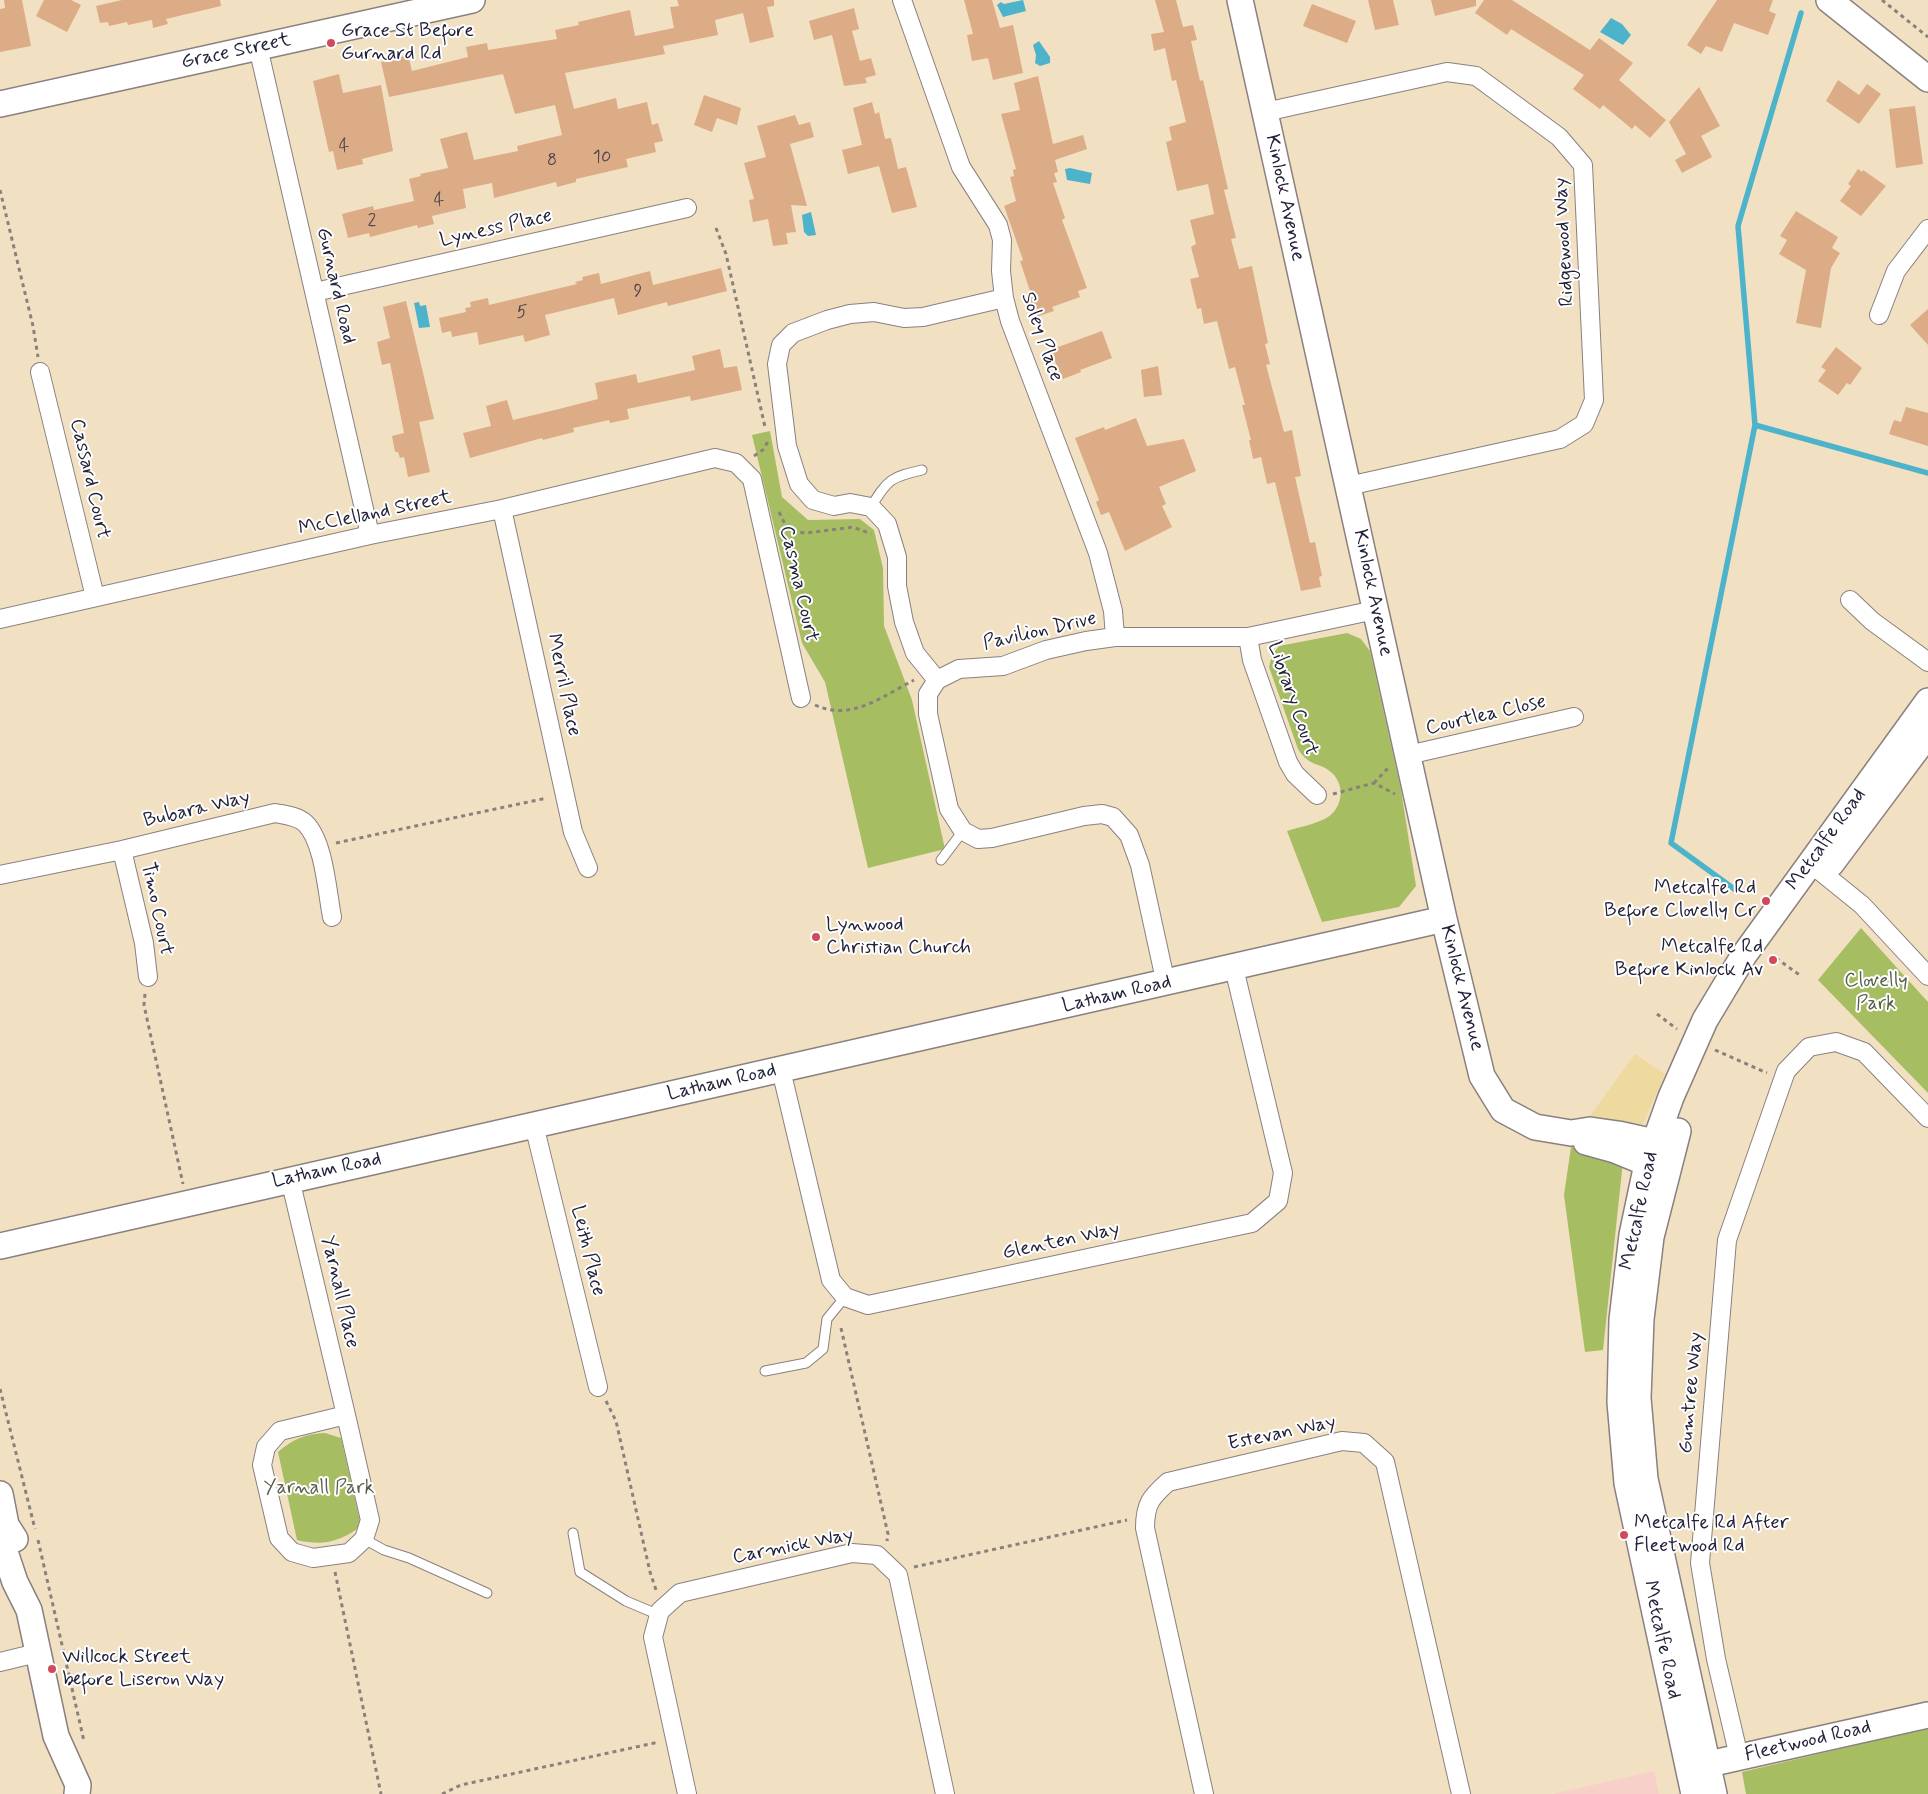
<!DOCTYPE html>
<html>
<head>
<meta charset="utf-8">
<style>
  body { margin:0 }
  canvas { display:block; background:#f2e0c2 }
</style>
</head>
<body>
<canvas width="1928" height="1794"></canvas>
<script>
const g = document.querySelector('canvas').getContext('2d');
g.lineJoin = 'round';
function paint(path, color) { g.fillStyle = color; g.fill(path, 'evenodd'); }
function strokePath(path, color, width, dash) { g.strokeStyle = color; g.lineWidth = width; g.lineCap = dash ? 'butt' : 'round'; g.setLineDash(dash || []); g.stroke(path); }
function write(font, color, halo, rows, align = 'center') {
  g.font = font + ' Mynerve,sans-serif'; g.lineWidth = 4; g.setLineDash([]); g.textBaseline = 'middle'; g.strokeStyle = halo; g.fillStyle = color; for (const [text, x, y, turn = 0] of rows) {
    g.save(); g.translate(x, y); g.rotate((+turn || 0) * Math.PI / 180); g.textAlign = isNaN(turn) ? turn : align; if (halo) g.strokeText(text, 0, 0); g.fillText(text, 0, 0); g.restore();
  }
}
const built = new Path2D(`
  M1654 1771 1659 1794H1553Z`);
const green = new Path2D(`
  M770 431 782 497 808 520 860 519 874 530 883 568 884 626 912 700 945 849 868 868 825 682 802 643 752 435Z
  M1347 633 1361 639 1370 651 1401 790 1416 886 1399 907 1322 922 1287 831C1299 827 1317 824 1328 817 1343 807 1345 785 1332 773 1319 761 1310 768 1298 749L1269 667 1272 655 1279 646Z
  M1861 928 1928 1002V1093L1818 980Z
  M1571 1147 1623 1161 1603 1350 1585 1352 1564 1195Z
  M325 1433 341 1438 361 1526C340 1542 323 1546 297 1540L278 1452C293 1439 305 1434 325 1433Z
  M1928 1728V1794H1746L1742 1772Z`);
const sand = new Path2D(`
  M1635 1054 1665 1074 1643 1124 1589 1117Z`);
const water = new Path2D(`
  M1023 0 1026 11 1003 17 997 5 1001 2 1004 4Z
  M1611 18 1622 24 1631 35 1623 45 1600 32Z
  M1039 41 1050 57V63L1040 66 1035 63 1036 55 1033 45Z
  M1070 168 1092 173 1090 184 1067 180 1065 169Z
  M811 212 816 235 808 236 804 232 802 215Z
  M419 302 420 306 426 305 430 327 419 328 414 303Z`);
const stream = new Path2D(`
  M1755 425 1928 473
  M1737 891 1671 843 1755 425 1738 226 1801 13`);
const building = new Path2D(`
  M4 0H22L31 46 0 52V9L5 8Z
  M44 0H71L81 5 67 32 36 16Z
  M122 0H220L221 6 166 19 168 24 153 28 152 20 128 25 127 22 109 26 108 22 100 23 96 6Z
  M677 0H774V6L767 7 774 37 750 43 743 13 715 20 718 35 663 46 665 54 565 73 574 109 616 98 618 109 647 102 652 125 658 123 663 141 654 143 656 152 626 159 628 167 576 179V182L557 187 556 182 494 198 492 183 463 189 466 208 432 216 434 224 418 228 417 225 370 237 369 233 348 238 342 214 373 206 374 210 414 201 409 179 421 176 420 174 448 168 440 139 467 132 474 160 518 151 517 146 562 135 555 105 515 114 503 74 389 97 381 62 408 55 412 71 468 57 466 47 487 43 488 50 557 39 555 30 579 25 578 22 630 10 635 36 674 28 670 7 679 6Z
  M964 0H992L1000 28 1013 25 1023 73 993 80 988 58 972 61 967 35 973 34Z
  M1155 0H1176L1183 27 1193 25 1197 40 1191 41 1200 81 1203 80 1228 189 1224 190 1236 238 1231 239 1239 269 1252 266 1268 343 1265 344 1270 364 1266 365 1284 432 1292 430 1301 476 1295 477 1310 543 1315 542 1322 576 1319 577 1321 587 1301 591 1275 482 1267 484 1261 457 1253 459 1249 440H1251L1242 405H1245L1235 367 1229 369 1217 321 1204 324 1201 308 1197 309 1190 279 1199 277 1191 247 1196 244 1190 220 1214 214 1208 184 1177 191 1166 142 1172 140 1169 127 1186 122 1176 80 1172 81 1165 48 1154 51 1151 34 1164 32Z
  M1368 0H1393L1399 25 1375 30Z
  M1431 0H1476V6L1435 16Z
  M1484 0H1512L1590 50 1599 38 1633 63 1619 80 1666 120 1650 138 1635 125 1632 129 1603 105 1600 109 1573 89 1584 75 1511 29 1507 35 1475 13Z
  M1717 0H1773L1769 11 1776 14 1768 35 1734 23 1722 52 1706 46 1701 54 1687 45Z
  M1312 4 1356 21 1347 43 1303 26Z
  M854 8 859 29 852 31 860 61 871 58 876 75 865 78 867 83 844 86 832 35 814 40 809 21Z
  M339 74 343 93 381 85 393 151 362 159 363 164 337 170 333 151 329 152 313 81Z
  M1038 76 1053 144 1083 135 1087 149 1055 160 1058 172 1054 173 1057 182 1053 183 1065 218 1062 220 1087 288 1078 291 1080 297 1052 307 1054 311 1033 318 1026 299 1032 297 1020 261 1023 260 1004 206 1016 201 1010 177 1014 176 1013 170 1016 169 1001 114 1020 110 1014 83Z
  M1838 80 1859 95 1867 84 1881 94 1859 124 1826 101Z
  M1699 87 1720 126 1701 136 1712 157 1682 173 1675 160 1686 154 1669 122Z
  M704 95 741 108 737 125 717 118 712 132 694 125Z
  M872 102 875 114 879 112 885 139 891 138 898 169 906 167 917 207 892 213 879 166 848 174 842 150 862 145 853 108Z
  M1915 106 1923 164 1896 168 1889 109Z
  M795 115 799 125 810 122 814 137 790 144 807 206 791 205 796 232 786 233 788 244 773 246 768 219 753 222 749 200 754 199 744 163 766 157 757 126Z
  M1858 169 1862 172 1863 170 1886 186 1861 216 1840 201 1851 186 1848 184Z
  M1796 211 1838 237 1832 248 1840 253 1831 268 1821 328 1796 323 1806 270 1779 254 1787 240 1780 236Z
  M721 268 727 291 668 306 667 302 618 315 614 298 545 315 550 335 525 342 523 335 479 345 477 332 452 337 451 331 442 333 439 318 466 312 465 308 471 307 470 302 488 298 489 305 577 284 575 282 583 280 582 277 599 273 601 284 650 271 653 285Z
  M406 301 434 419 419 422 430 472 408 477 404 457 400 458 398 452H395L392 436 404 433 390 363 382 365 377 342 390 338 383 307Z
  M1928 309V345L1910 325Z
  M1102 331 1112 358 1080 370 1081 372 1063 379 1050 350Z
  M1836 347 1862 368 1850 385 1847 383 1838 395 1818 381 1826 370 1821 367Z
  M720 349 724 368 737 366 742 390 691 401 690 396 627 409 629 419 610 423 609 420 573 428 574 432 543 440 542 438 470 458 463 433 491 426 486 406 507 400 513 420 559 409 598 399 595 383 636 374 638 383 695 370 692 356Z
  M1158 366 1162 395 1144 397 1141 370Z
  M1906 407 1928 413V446L1889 434 1894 420 1901 422Z
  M1136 418 1147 446 1184 439 1196 471 1159 487 1166 504 1162 506 1172 527 1125 551 1109 512 1101 515 1096 502 1099 500 1075 438 1104 427 1105 430Z`);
const path = new Path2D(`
  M1882 0 1928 37
  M0 190 33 326 38 357
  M716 228 726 254 765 427
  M754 456 764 449 768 441
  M779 512 786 526 794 532 806 533 853 527 871 534
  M815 705C851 722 883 696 914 680
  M1374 783 1389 767
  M1333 794 1374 783 1395 794
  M336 843 547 798
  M1776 958 1801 976
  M145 994 144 1005 183 1184
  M1657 1014 1677 1029
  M1715 1050 1767 1073
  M841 1328 888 1534 887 1541
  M0 1389 35 1529
  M606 1401 616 1421 650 1572 656 1590
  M38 1540 84 1741
  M914 1567 1127 1520
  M335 1572 381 1794
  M442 1794 461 1785 659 1742`);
const lane = new Path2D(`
  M871 507C888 479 891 477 922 470
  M941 860 963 831
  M765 1371 806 1363 823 1349 827 1319 845 1297
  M573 1533 580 1572 626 1601 659 1615
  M364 1539 384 1550 409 1558 487 1593`);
const street = new Path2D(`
  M902 0 961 167 998 225 1002 240 1001 271 1004 298 1010 321 1098 553 1113 611 1115 637
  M258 47 370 535
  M1265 112 1447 72 1476 76 1559 137 1583 165 1594 400 1584 424 1560 439 1348 486
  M315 292 687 208
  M1879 315 1896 271 1928 229
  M40 372 95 597
  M502 509 573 832 588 868
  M1850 600 1872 621 1928 662
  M0 619 370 535 502 509 715 458 736 463 752 479 801 698
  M1248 637 1252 660 1288 762 1295 774 1317 795
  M937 680 915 653 904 622 897 586V557L887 524 871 507 850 503 834 506 813 500 799 484 787 446 777 364 781 345 793 333 827 320 850 314 874 312 904 318 923 317 1004 298
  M1408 755 1574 717
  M122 850 144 943 148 977
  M1810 863 1862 905 1928 976
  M0 875 122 850 275 813C285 815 297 816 305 823 324 841 327 891 332 917
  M1166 984 1140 865 1129 835 1113 817 1102 814 1084 816 992 838 978 839 963 831 949 809 928 714V694L937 680 959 669 1003 666 1046 650 1086 641 1115 637H1248L1375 610
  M781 1070 831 1280 845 1297 868 1305 1252 1223 1278 1201 1283 1173 1234 968
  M534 1125 598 1387
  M290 1179 346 1415 370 1520 364 1539 349 1553 313 1558 292 1552 279 1538 262 1465 266 1447 280 1431 346 1415
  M0 1662 37 1653
  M1739 1757 1716 1659 1700 1563 1727 1240 1786 1071 1809 1047 1836 1042 1864 1052 1928 1118
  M687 1794 653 1637 660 1611 680 1593 852 1553 877 1555 898 1575 945 1794
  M1204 1794 1145 1528C1145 1504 1151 1497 1168 1482L1342 1441 1364 1443 1385 1462 1461 1794`);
const secondary = new Path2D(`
  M1240 0 1444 919 1482 1076 1503 1110 1535 1127 1571 1133 1590 1130 1618 1134 1673 1146
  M1829 0 1928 79
  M0 104 472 0
  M1831 864 1928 734
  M1678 1131 1651 1237 1641 1319 1638 1398 1645 1479 1714 1794
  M1586 1142 1615 1150 1661 1169
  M0 1246 1444 919
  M0 1494 6 1525 15 1539
  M6 1525 3 1546 15 1582 29 1610 56 1736 78 1785 77 1794
  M1691 1768 1928 1715
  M1694 1794 1627 1483 1620 1402 1622 1320 1632 1235 1647 1164 1671 1097 1705 1020 1744 955 1928 701`);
const markers = [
  [331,43,5,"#d1495b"],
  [1766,901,5,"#d1495b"],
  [816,937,5,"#d1495b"],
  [1773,960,5,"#d1495b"],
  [1624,1535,5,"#d1495b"],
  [52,1669,5,"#d1495b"]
];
const numberNames = [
  ["4",344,147],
  ["10",602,158],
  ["8",552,161],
  ["4",439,201],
  ["2",372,221],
  ["9",638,292],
  ["5",522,313]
];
const poiNames = [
  ["Grace St Before",341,32],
  ["Gurnard Rd",341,55],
  ["Metcalfe Rd",1756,889,"right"],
  ["Before Clovelly Cr",1756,912,"right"],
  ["Lynwood",826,926],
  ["Christian Church",826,949],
  ["Metcalfe Rd",1763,948,"right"],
  ["Before Kinlock Av",1763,971,"right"],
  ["Metcalfe Rd After",1634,1524],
  ["Fleetwood Rd",1634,1547],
  ["Willcock Street",62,1658],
  ["before Liseron Way",62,1681]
];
const streetNames = [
  ["Grace Street",236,52,-12],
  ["Kinlock Avenue",1284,198,78],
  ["Lyness Place",496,229,-13],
  ["Ridgewood Way",1565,242,-93],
  ["Gurnard Road",335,286,77],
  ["Soley Place",1041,337,71],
  ["Cassard Court",89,479,77],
  ["McClelland Street",375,514,-12],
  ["Casma Court",798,584,77],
  ["Kinlock Avenue",1372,593,78],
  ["Pavilion Drive",1040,632,-13],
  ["Merril Place",563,685,78],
  ["Library Court",1292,699,71],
  ["Courtlea Close",1486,716,-13],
  ["Bubara Way",197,810,-13],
  ["Metcalfe Road",1827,840,-54],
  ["Timo Court",156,909,78],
  ["Kinlock Avenue",1461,988,76],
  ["Latham Road",1117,995,-13],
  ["Latham Road",722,1083,-13],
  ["Latham Road",327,1171,-12],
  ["Metcalfe Road",1640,1211,-78],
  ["Glenten Way",1061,1242,-12],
  ["Leith Place",587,1251,76],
  ["Yarnall Place",339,1292,77],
  ["Gumtree Way",1692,1393,-85],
  ["Estevan Way",1282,1434,-12],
  ["Carmick Way",793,1547,-11],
  ["Metcalfe Road",1661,1640,78],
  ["Fleetwood Road",1808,1742,-13]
];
const parkNames = [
  ["Clovelly",1876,982],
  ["Park",1876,1005],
  ["Yarnall Park",319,1489]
];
paint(built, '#f7d1c9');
paint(green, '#a6bd62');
paint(sand, '#eeda9e');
paint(water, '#4db3cb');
strokePath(stream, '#4db3cb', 5.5);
paint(building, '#dcac87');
strokePath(lane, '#8a817e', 11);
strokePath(street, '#8a817e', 20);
strokePath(secondary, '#8a817e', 28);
strokePath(path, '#8a817e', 3, [4, 4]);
strokePath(lane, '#fff', 9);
strokePath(street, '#fff', 18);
strokePath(secondary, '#fff', 25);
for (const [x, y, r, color] of markers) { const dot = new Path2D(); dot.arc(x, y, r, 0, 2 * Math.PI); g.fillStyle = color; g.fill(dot); strokePath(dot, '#fff', 2); }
write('18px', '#50444e', null, numberNames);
write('20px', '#22223b', '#fff', poiNames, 'left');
write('20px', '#22223b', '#fff', streetNames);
write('20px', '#57604b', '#fff', parkNames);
</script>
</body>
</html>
